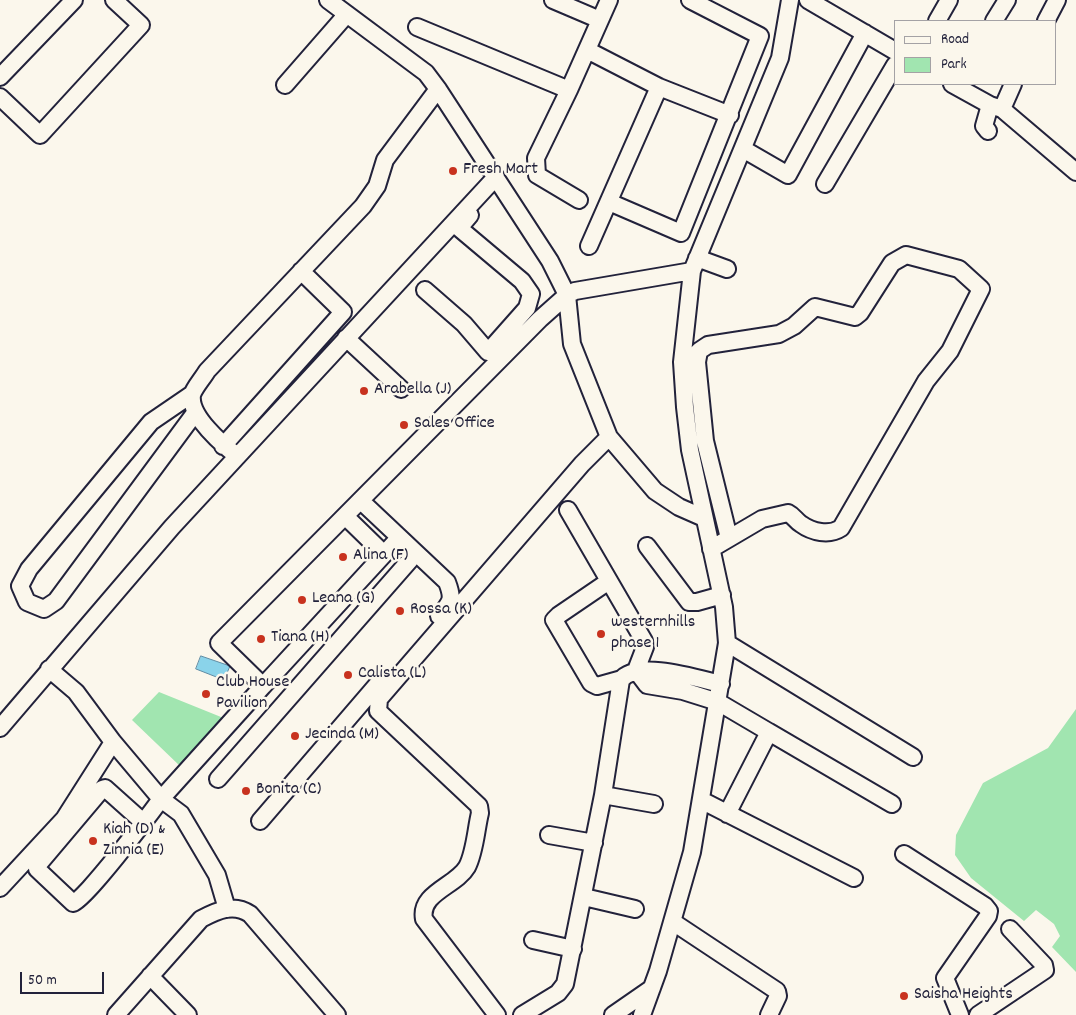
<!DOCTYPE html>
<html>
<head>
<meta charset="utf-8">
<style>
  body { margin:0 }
  #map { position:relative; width:1076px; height:1015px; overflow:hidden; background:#fbf7ec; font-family:Dekko,sans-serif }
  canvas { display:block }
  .legend { position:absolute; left:894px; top:20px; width:162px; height:65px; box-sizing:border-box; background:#fbf7ec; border:1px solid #a4a2a5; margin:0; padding:6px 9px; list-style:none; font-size:15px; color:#22223b }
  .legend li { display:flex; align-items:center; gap:10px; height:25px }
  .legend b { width:25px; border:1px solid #a4a2a5 }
  .scale { position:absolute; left:20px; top:972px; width:84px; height:22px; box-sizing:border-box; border:2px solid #22223b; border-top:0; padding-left:6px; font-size:15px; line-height:18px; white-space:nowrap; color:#22223b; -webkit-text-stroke:4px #fbf7ec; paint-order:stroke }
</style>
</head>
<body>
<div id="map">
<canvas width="1076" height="1015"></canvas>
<ul class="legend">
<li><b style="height:6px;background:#fbf7ec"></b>Road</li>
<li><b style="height:14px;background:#a1e5b0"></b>Park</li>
</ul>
<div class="scale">50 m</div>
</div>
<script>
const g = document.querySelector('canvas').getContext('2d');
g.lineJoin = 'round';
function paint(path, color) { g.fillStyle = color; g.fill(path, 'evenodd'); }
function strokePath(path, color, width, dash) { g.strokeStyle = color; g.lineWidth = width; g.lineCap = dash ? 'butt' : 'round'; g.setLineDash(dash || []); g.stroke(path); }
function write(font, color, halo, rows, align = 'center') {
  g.font = font + ' Dekko,sans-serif'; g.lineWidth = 5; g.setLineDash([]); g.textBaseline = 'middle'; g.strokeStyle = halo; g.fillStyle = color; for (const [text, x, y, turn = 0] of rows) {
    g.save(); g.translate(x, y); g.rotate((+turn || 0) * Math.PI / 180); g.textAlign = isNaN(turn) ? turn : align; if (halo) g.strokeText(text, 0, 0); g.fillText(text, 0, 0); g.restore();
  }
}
const green = new Path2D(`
  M159 692 226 719 181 767 132 720Z
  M1076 709V972L1052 947 1060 936 1054 924 1036 910 1024 921 971 878 955 855 956 835 983 783 1048 748Z`);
const water = new Path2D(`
  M201 656 230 666 224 680 196 669Z`);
const minor = new Path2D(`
  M328 0 426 73 438 89 550 261 567 295 572 344 609 437 655 491 679 507 704 518
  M553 0 600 20
  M808 0 895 51
  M937 21 949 0
  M994 21 1007 0
  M1046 21 1057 0
  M417 27 569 90
  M587 50 659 87 730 115
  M0 77 74 0
  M952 84 990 105 1002 109
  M1013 84 1002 109 1076 172
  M285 85 347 14
  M0 97 40 135 141 25 114 0
  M988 131 984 126 990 105
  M743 149 788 175 865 33
  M825 184 895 65
  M579 200 537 175 536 158 569 90 609 0
  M609 202 681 233 760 36 690 0
  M589 246 659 87
  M697 258 727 269
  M425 290 464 324 488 352 527 308 531 294 522 281 459 228 470 215
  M346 338 401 389
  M192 394 151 422 29 569 20 586 27 602 44 609 56 601 195 413
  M223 446 343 312 301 271
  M237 456C222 444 189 416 192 395 194 388 203 378 207 371L363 206 377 186 385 160 438 89
  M361 501 447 582C454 600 451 602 439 616
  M568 510 644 641 645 647 635 673
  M346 517 384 554
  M399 538 263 686 219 643 540 319 567 295 575 291 692 271
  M647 546 689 602H697L722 595
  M711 549 762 519 788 513C794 516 796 521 801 524 812 532 829 536 841 528L926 381 950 351 981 289 959 269 906 255 892 263 860 313 855 317 815 307 794 326 779 334 708 345 699 351 697 362 705 441 729 538
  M609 581 559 615 554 620 591 683 597 686 622 679
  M727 643 913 757
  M49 669 76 692 113 742 161 799 181 814 217 875 227 909
  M638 673 647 685 683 691 718 702 769 732
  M0 728 172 527 496 177
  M218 779 410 560
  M603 795 654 804
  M701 800 854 878
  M727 814 769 732 892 804
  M260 821 382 679
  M143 822 105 788 102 789 37 866V869L73 903C84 901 150 814 161 799L263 686
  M549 835 594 843
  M904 854 985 906 989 911 988 916 945 978 960 1015
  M0 888 64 819 113 742
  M584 897 635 909
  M673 922 777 991 778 996 769 1015
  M533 940 573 949
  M150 976 188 1015
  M116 1015 201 919C218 910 234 903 250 914L337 1015
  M497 1015 424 919C419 893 456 886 467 867 475 852 476 829 480 813L479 806 378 711 379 699 582 464 609 437
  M522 1015 558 993 565 984 603 795 621 680C637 659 699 679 721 684
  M613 1015 652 988
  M642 1015 658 971 692 852 727 643 724 607 690 450 685 407 682 362 692 271 780 58 790 0
  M978 1015 1045 970 1044 965 1010 929`);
const markers = [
  [453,171,5,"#c8321e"],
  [364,391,5,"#c8321e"],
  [404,425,5,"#c8321e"],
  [343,557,5,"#c8321e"],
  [302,600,5,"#c8321e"],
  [400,611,5,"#c8321e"],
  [601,634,5,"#c8321e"],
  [261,639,5,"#c8321e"],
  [348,675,5,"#c8321e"],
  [206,694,5,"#c8321e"],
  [295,736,5,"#c8321e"],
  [246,791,5,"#c8321e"],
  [93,841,5,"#c8321e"],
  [904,996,5,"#c8321e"]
];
const poiNames = [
  ["Fresh Mart",463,171],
  ["Arabella (J)",374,391],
  ["Sales Office",414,425],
  ["Alina (F)",353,557],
  ["Leana (G)",312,600],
  ["Rossa (K)",410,611],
  ["westernhills",611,624],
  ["phase 1",611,645],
  ["Tiana (H)",271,639],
  ["Calista (L)",358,675],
  ["Club House",216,684],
  ["Pavilion",216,705],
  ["Jecinda (M)",305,736],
  ["Bonita (C)",256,791],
  ["Kiah (D) &",103,831],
  ["Zinnia (E)",103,852],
  ["Saisha Heights",914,996]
];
paint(green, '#a1e5b0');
paint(water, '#8ad3ea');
strokePath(water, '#608ca4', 1);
strokePath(minor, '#22223b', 20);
strokePath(minor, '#fbf7ec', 16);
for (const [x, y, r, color] of markers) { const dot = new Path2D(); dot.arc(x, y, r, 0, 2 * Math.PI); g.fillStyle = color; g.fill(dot); strokePath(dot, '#fbf7ec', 2); }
write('18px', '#22223b', '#fbf7ec', poiNames, 'left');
</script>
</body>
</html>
